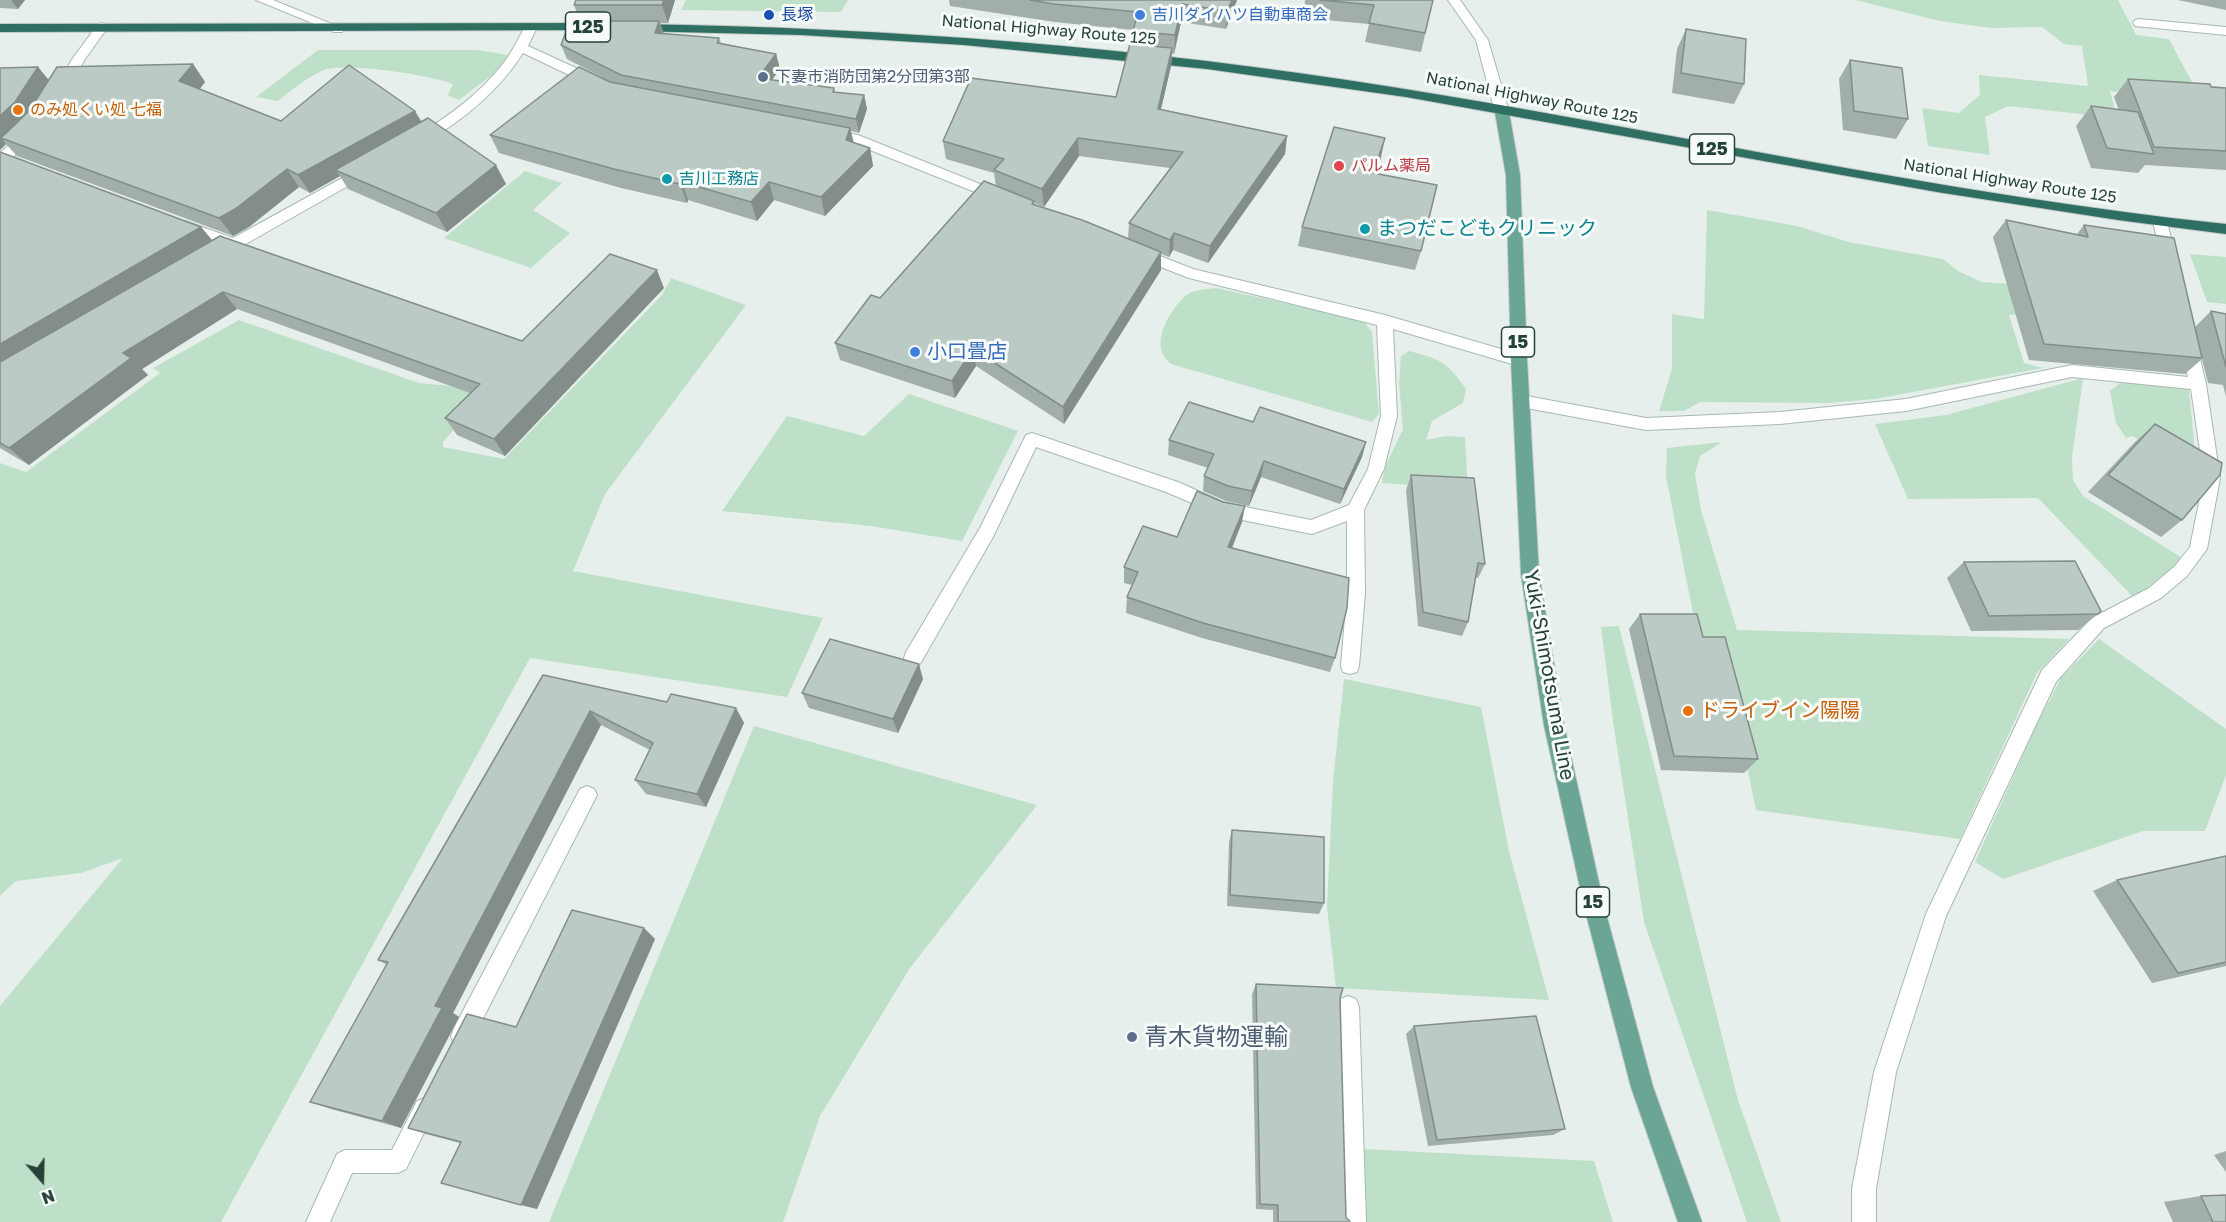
<!DOCTYPE html>
<html>
<head>
<meta charset="utf-8">
<style>
  body { margin:0 }
  #map { position:relative; width:2226px; height:1222px; overflow:hidden; background:#e6efeb; font-family:"Golos Text",sans-serif }
  canvas { display:block }
  .north { position:absolute; left:12px; top:1150px; width:60px; height:60px; -webkit-text-stroke:4px #f7fbf9; paint-order:stroke; rotate:160deg; font-size:16px; font-weight:700; line-height:24px; text-align:center; color:#24423a }
  .north::after { content:''; display:block; margin:auto; width:21px; height:27px; background:#24423a; clip-path:polygon(50% 0,100% 100%,50% 72%,0 100%) }
</style>
</head>
<body>
<div id="map">
<canvas width="2226" height="1222"></canvas>
<div class="north">N</div>
</div>
<script>
const g = document.querySelector('canvas').getContext('2d');
g.lineJoin = 'round';
function paint(path, color) { g.fillStyle = color; g.fill(path, 'evenodd'); }
function strokePath(path, color, width, dash) { g.strokeStyle = color; g.lineWidth = width; g.lineCap = dash ? 'butt' : 'round'; g.setLineDash(dash || []); g.stroke(path); }
function write(font, color, halo, rows, align = 'center') {
  g.font = font + ' "Golos Text","Noto Sans JP",sans-serif'; g.lineWidth = 6; g.setLineDash([]); g.textBaseline = 'middle'; g.strokeStyle = halo; g.fillStyle = color; for (const [text, x, y, turn = 0] of rows) {
    g.save(); g.translate(x, y); g.rotate((+turn || 0) * Math.PI / 180); g.textAlign = isNaN(turn) ? turn : align; if (halo) g.strokeText(text, 0, 0); g.fillText(text, 0, 0); g.restore();
  }
}
const green = new Path2D(`
  M686 0H848L841 12 681 10Z
  M1855 0H2118L2136 35 2169 39 2193 84 2226 87V105L2110 91 2117 118 2008 106 1985 117 1990 155 1928 146 1922 108 1959 113 1980 95 1979 75 2088 86 2082 46 2064 44 2042 27 1991 28 1940 21Z
  M318 50H478L508 55 500 69 459 100 448 95 453 84C429 75 347 62 324 70 307 77 292 90 278 101L256 97Z
  M525 171 562 183 533 210 570 233 531 268 444 238Z
  M1707 210 1797 226 1848 242 1943 259 1958 271 1982 282 2024 285 2053 311 2009 315 2024 363 2043 368 1875 399 1828 403 1700 402 1684 411H1659L1672 369V314L1704 319Z
  M2190 254 2226 257V304L2207 302Z
  M671 278 746 305 605 494 573 571 823 618 787 697 530 658 221 1222H0V1006L123 858 81 873 16 881 0 896V463L26 472 160 373 153 368 239 320 419 383 450 386 486 394 443 442V447L504 459 662 295Z
  M1216 288 1348 317 1365 323 1372 332 1379 414 1372 422 1171 364C1148 347 1168 313 1184 297 1191 290 1206 289 1216 288Z
  M1409 351C1441 359 1447 362 1466 389L1463 403 1432 421 1426 440 1446 436 1465 437 1468 489 1382 483 1385 467 1403 429 1399 383 1401 356Z
  M2083 378 2072 457 2073 480 2083 496 2184 559 2134 598 2038 498 1908 499 1875 424 1946 415Z
  M2121 382 2189 390 2197 471 2132 436 2126 438 2116 423 2110 391Z
  M909 394 1018 431 962 541 871 526 722 511 787 416 864 436Z
  M1722 442 1700 456 1695 474 1701 510 1737 630 2069 639 2037 673 1960 839 1756 810 1723 649H1700L1666 476 1667 448Z
  M1619 626 1738 1100 1781 1222H1747L1644 922 1613 721 1601 627Z
  M2099 639 2226 729V775L2205 831H2143L2003 879 1975 862 2036 726 2061 678Z
  M1344 679 1481 707 1509 851 1549 1000 1336 988 1327 907 1333 781Z
  M754 726 1037 805 910 968 820 1116 783 1222H549Z
  M1363 1149 1594 1161 1613 1222H1366Z`);
const minor = new Path2D(`
  M256 0H273L344 29 342 32H334Z
  M1448 0H1460L1488 40 1509 112 1507 115 1502 116 1495 112 1476 40Z
  M2139 19 2226 27V35L2135 26 2133 23 2135 20Z
  M102 23 108 27 85 59 70 86 68 89H58L56 86 73 58 98 24Z
  M531 23 537 27 528 46 600 79 602 82 600 85H590L523 53C498 92 464 119 425 143H415L413 140 415 137C449 116 481 93 505 61 514 49 519 36 527 24Z
  M30 129 37 133 13 157 26 162 28 165 26 168 21 170 0 162V153L25 130Z
  M830 130 858 135 1005 194 1007 197 1000 202 850 142 825 137 823 134Z
  M364 166 369 168 371 171 369 174 221 258H211L209 254 221 245 180 229 178 226 185 221 233 238Z
  M2160 217 2167 222 2176 259 2169 264 2162 259 2153 222Z
  M1140 248 1193 269 1385 315 1525 356 1527 360 1525 364 1519 366 1393 329 1397 416 1384 469 1364 510 1365 593 1359 666 1357 672 1350 674 1343 672 1341 666 1347 593V521L1312 534 1222 516 1166 492 1036 447 993 537 920 664 913 666 906 664 904 658 906 652 980 528 1026 435 1032 433 1178 482 1225 503 1311 520 1349 505 1368 469 1381 416 1377 325 1189 278 1135 257 1133 253 1135 249Z
  M2188 336 2193 338 2196 342 2206 384 2220 478 2207 549 2187 576 2161 598 2104 628 2056 682 1946 916 1896 1072 1876 1189V1222H1852V1189L1874 1072 1926 914 2042 670 2092 618 2149 588 2175 566 2190 547 2204 478 2191 389 2072 377 1906 411 1780 424 1646 430 1521 407 1515 405 1513 401 1515 397 1521 395 1646 418 1780 412 1906 399 2072 365 2188 377 2180 342 2183 338Z
  M587 786 594 789 597 795 594 801 470 1044 462 1047 454 1044 451 1036 454 1028 580 789Z
  M1348 996 1356 999 1359 1007 1366 1222H1342L1337 1007 1340 999Z
  M425 1098 433 1101 436 1109 406 1169 398 1173H352L330 1222H306L337 1154 345 1150H392L417 1101Z`);
const major = new Path2D(`
  M1502 108 1509 112 1520 175 1527 360 1539 574 1564 725 1605 910 1653 1087 1702 1222H1678L1631 1087 1585 910 1544 725 1521 574 1511 360 1506 175 1495 112Z`);
const highway = new Path2D(`
  M592 23 598 27 596 30 0 32V24Z
  M638 24C891 28 1142 47 1392 87 1670 131 1945 195 2226 224V234L2118 220 1937 192 1406 97 1207 69 964 45 801 35 634 31 632 28Z`);
const wall = new Path2D(`
  M0 0H25L18 9 0 8Z
  M576 0H675L668 23H660L664 34 719 38 721 43 776 54 780 69 772 80 834 88 835 92 864 95 867 109 859 133 851 131 854 143 870 148 873 166 825 216 774 200 757 221 688 200 687 203 621 188 499 153 490 135 611 82 567 59 561 45 580 21 574 5Z
  M949 0H1237L1226 29 1181 22 1174 54H1172L1171 66 1161 109 1287 136 1285 154 1208 263 1173 250 1169 257 1161 254V270L1064 424 976 366 955 398 840 360 835 343 996 186 994 173 946 159 943 141 1116 97 1133 44V30L1055 22 950 6ZM1079 156 1170 168 1129 223 1128 239 1034 204V203L1044 207Z
  M1305 0H1433L1421 52 1365 42 1369 24 1303 18Z
  M2178 0H2226V10Z
  M1686 29 1744 84 1734 104 1672 93 1677 49Z
  M1850 60 1908 119 1896 139 1843 130 1839 79Z
  M193 64 205 82 200 89 281 121 415 111 422 122 506 184 447 232 348 189 340 176 310 193 299 187 249 227 233 236 17 156 6 144 0 150V68L38 67 49 80Z
  M2128 79 2226 88V170L2145 165 2138 173 2091 168 2076 126 2091 106 2119 110 2114 97Z
  M0 152 201 227 212 240 522 341 664 288 505 456 457 435 445 418 470 393 237 309 142 369 148 375 29 465 0 448Z
  M1381 157 1375 174 1421 251 1415 270 1298 246 1302 227Z
  M2006 220 2077 234 2084 225 2195 327 2211 311 2226 314V397L2223 385 2208 383 2202 359 2185 374 2029 360 1993 237Z
  M1253 422 1366 442 1362 457 1340 504 1261 477 1249 506 1226 501 1203 491 1204 476 1208 468 1168 455 1169 440Z
  M2155 424 2182 520 2161 537 2088 492 2135 442Z
  M1411 475 1485 564 1478 578 1475 577 1468 622 1462 636 1418 626 1406 490Z
  M1242 522 1232 548 1335 658 1330 672 1202 638 1126 613 1127 597 1132 585 1124 583V567L1177 537Z
  M1964 562 2098 614 2078 630 1971 631 1947 578Z
  M1640 614 1703 637 1758 759 1744 773 1661 770 1629 629Z
  M543 675 667 702 736 708 744 723 706 807 646 794 635 780 650 750 601 725 453 1013 459 1017 401 1128 331 1109 310 1102 387 965 378 960Z
  M923 679 898 733 809 708 802 693Z
  M1232 830 1324 903 1319 914 1227 906 1229 842Z
  M2226 856V966L2152 983 2093 891 2117 880Z
  M644 928 655 939 537 1209 441 1183 460 1143 426 1134 408 1128 516 1027Z
  M1256 984 1340 998 1346 1218 1350 1222H1273V1210L1256 1209 1252 994Z
  M1414 1026 1565 1129 1553 1135 1428 1146 1406 1034Z
  M2226 1151V1172L2214 1155Z
  M2201 1196 2226 1222H2173L2164 1202Z`);
const shadedWall = new Path2D(`
  M11 0H25L18 9Z
  M664 0H675L668 23 662 5Z
  M1232 0H1237L1226 29 1227 11Z
  M1182 4 1181 22 1174 54 1175 35Z
  M659 21 664 35 655 33Z
  M1172 48 1171 66 1157 126 1158 109Z
  M776 54 780 69 762 93 758 78Z
  M193 64 205 82 192 99 179 81Z
  M38 67 53 86 31 121 1 138 6 144 0 150V116Z
  M864 95 867 109 859 133 856 119Z
  M415 111 425 129 335 170 340 176 310 193 298 175Z
  M850 128 854 146 846 140Z
  M1287 136 1285 154 1208 263 1210 246Z
  M1078 138 1079 156 1044 207 1042 189Z
  M1385 138 1381 157 1369 193 1373 173Z
  M870 148 873 166 825 216 821 197Z
  M496 165 506 184 447 232 436 213Z
  M287 169 299 187 249 227 233 236 219 218Z
  M682 182 688 200 687 203 680 184Z
  M769 182 774 200 757 221 751 202Z
  M201 227 216 245 0 372V344Z
  M1174 233 1173 250 1169 257 1170 240Z
  M1161 252V270L1064 424 1063 407Z
  M657 270 664 288 505 456 494 439Z
  M223 292 237 309 142 369 148 375 29 465 9 448 123 353Z
  M973 349 976 366 955 398 952 381Z
  M1366 442 1362 457 1340 504 1344 489Z
  M1264 461 1261 477 1249 506 1252 491Z
  M1245 506 1242 522 1226 563 1228 547Z
  M919 664 923 679 898 733 893 719Z
  M736 708 744 723 706 807 697 794Z
  M590 711 601 725 453 1013 459 1017 401 1128 382 1121 435 1006Z
  M644 928 655 939 537 1209 521 1205Z`);
const building = new Path2D(`
  M576 0H664L662 5H574Z
  M1030 0H1232L1227 11 1182 4 1175 35 1133 31 1138 12 1054 4Z
  M1320 0H1433L1425 33 1369 23 1374 5Z
  M570 21H659L655 33 719 38 717 43 776 54 758 78 834 88 833 92 864 95 856 119 621 75 561 45Z
  M1686 29 1746 39 1744 84 1681 73Z
  M1130 44 1172 48 1158 109 1287 136 1210 246 1174 233 1170 240 1129 223 1183 152 1078 138 1042 189 994 170 1004 159 943 141 971 78 1116 97Z
  M1850 60 1902 68 1908 119 1854 111Z
  M193 64 179 81 281 121 349 65 415 111 298 175 287 169 235 209 219 218 1 138 29 111 57 67Z
  M38 67 15 102 0 116V68Z
  M579 67 610 82 850 128 846 140 870 148 821 197 769 182 751 202 682 182 680 184 614 169 490 135Z
  M2128 79 2210 84 2211 87 2226 88V151L2154 147Z
  M2091 106 2138 112 2154 154 2107 148Z
  M428 118 496 165 436 213 335 170Z
  M1334 127 1385 138 1373 173 1437 185 1421 251 1302 227Z
  M0 152 201 227 0 344Z
  M984 181 1034 201 1032 204 1082 220 1161 252 1063 407 973 349 952 381 835 343 871 295 880 298Z
  M2006 220 2088 237 2084 225 2174 238 2202 358 2044 344Z
  M220 236 522 341 610 254 657 270 494 439 445 418 480 384 223 292 123 353 131 358 9 448 0 443V362Z
  M2211 311 2226 314V367Z
  M1189 402 1253 422 1260 407 1366 442 1344 489 1264 461 1252 491 1228 486 1204 476 1214 454 1169 440Z
  M2155 424 2222 463 2220 475 2182 520 2108 475Z
  M1411 475 1474 478 1485 564 1478 563 1468 622 1423 612Z
  M1197 491 1223 502 1245 506 1228 547 1349 578 1347 608 1335 658 1203 623 1127 597 1138 572 1124 567 1143 526 1177 537Z
  M2075 561 2101 611 2098 614 1989 616 1964 562Z
  M1640 614H1697L1703 637H1725L1758 759 1674 756Z
  M830 639 919 664 893 719 802 693Z
  M543 675 667 702 671 694 736 708 697 794 635 780 653 743 590 711 435 1006 442 1008 382 1121 310 1102 388 962 378 960Z
  M1232 830 1324 837V903L1230 895Z
  M2226 856V962L2178 973 2117 880Z
  M572 910 644 928 521 1205 441 1183 461 1142 408 1128 467 1014 516 1027Z
  M1256 984 1343 988 1340 998 1346 1218 1349 1220 1350 1222H1278V1205L1260 1204Z
  M1536 1016 1565 1129 1437 1140 1414 1026Z
  M2226 1195V1222H2213L2201 1196Z`);
const markers = [
  [769,15,6,"#1a4fb4"],
  [1140,15,6,"#3f7fe0"],
  [763,77,6,"#5c6f8a"],
  [18,110,6,"#e8710a"],
  [1339,166,6,"#e0444e"],
  [667,179,6,"#0f9aa8"],
  [1365,229,6,"#0f9aa8"],
  [915,352,6,"#3f7fe0"],
  [1688,711,6,"#e8710a"],
  [1132,1037,6,"#5c6f8a"]
];
const farTransitnames = [
  ["長塚",781,15]
];
const farShopnames = [
  ["吉川ダイハツ自動車商会",1152,15]
];
const farStreetnames = [
  ["National Highway Route 125",1049,30,5],
  ["National Highway Route 125",1532,98,11],
  ["National Highway Route 125",2010,181,9]
];
const farServicenames = [
  ["下妻市消防団第2分団第3部",775,77]
];
const farFoodnames = [
  ["のみ処くい処 七福",30,110]
];
const farHealthnames = [
  ["パルム薬局",1351,166]
];
const farCulturenames = [
  ["吉川工務店",679,179]
];
const shields = [
  [588,27,45],
  [1712,149,45],
  [1518,342,33],
  [1593,902,33]
];
const shieldNames = [
  ["125",588,27],
  ["125",1712,149],
  ["15",1518,342],
  ["15",1593,902]
];
const cultureNames = [
  ["まつだこどもクリニック",1377,229]
];
const shopNames = [
  ["小口畳店",927,352]
];
const streetNames = [
  ["Yuki-Shimotsuma Line",1549,675,80]
];
const foodNames = [
  ["ドライブイン陽陽",1700,711]
];
const nearServicenames = [
  ["青木貨物運輸",1144,1037]
];
paint(green, '#bfe0c8');
strokePath(minor, '#a8b8b2', 2);
strokePath(major, '#c2cac8', 2);
strokePath(highway, '#c2cac8', 2);
paint(minor, '#fff');
paint(major, '#6aa596');
paint(highway, '#2f6f62');
paint(wall, '#a1aea9');
paint(shadedWall, '#838d89');
paint(building, '#bbcac4');
strokePath(building, '#838d89', 1.5);
for (const [x, y, r, color] of markers) { const dot = new Path2D(); dot.arc(x, y, r, 0, 2 * Math.PI); g.fillStyle = color; g.fill(dot); strokePath(dot, '#f7fbf9', 2); }
write('16px', '#164399', '#f7fbf9', farTransitnames, 'left');
write('16px', '#366cbe', '#f7fbf9', farShopnames, 'left');
write('16px', '#24423a', '#f7fbf9', farStreetnames);
write('16px', '#4e5e75', '#f7fbf9', farServicenames, 'left');
write('16px', '#c56008', '#f7fbf9', farFoodnames, 'left');
write('16px', '#be3a42', '#f7fbf9', farHealthnames, 'left');
write('16px', '#0d838f', '#f7fbf9', farCulturenames, 'left');
for (const [x, y, w] of shields) { const box = new Path2D(); box.roundRect(x - w / 2, y - 15, w, 30, 4.5); g.fillStyle = '#f7fbf9'; g.fill(box); strokePath(box, '#24423a', 1.5); }
write('bold 18px', '#24423a', null, shieldNames);
write('20px', '#0d838f', '#f7fbf9', cultureNames, 'left');
write('20px', '#366cbe', '#f7fbf9', shopNames, 'left');
write('20px', '#24423a', '#f7fbf9', streetNames);
write('20px', '#c56008', '#f7fbf9', foodNames, 'left');
write('24px', '#4e5e75', '#f7fbf9', nearServicenames, 'left');
</script>
</body>
</html>
